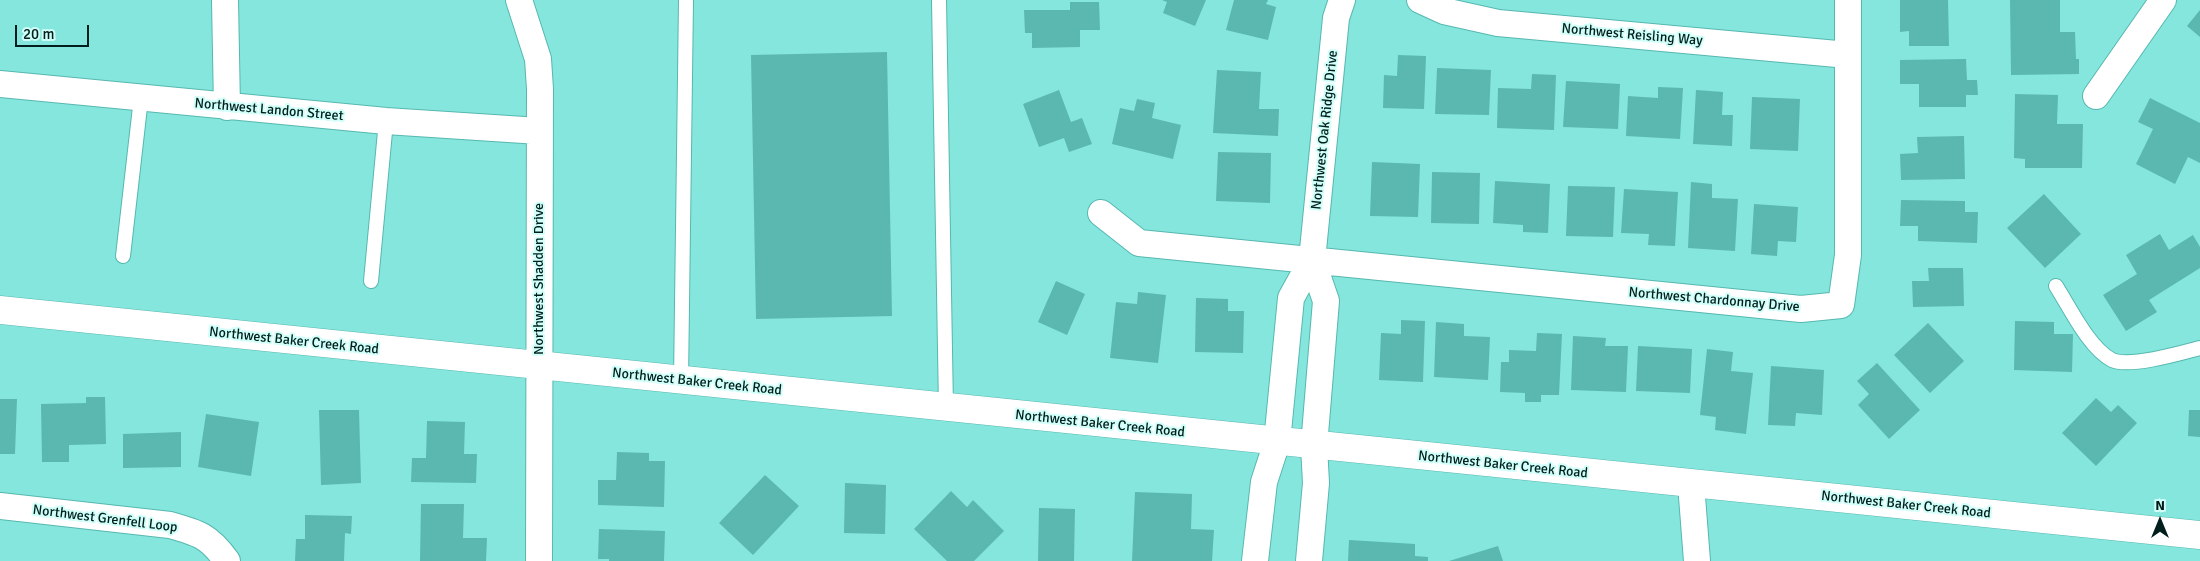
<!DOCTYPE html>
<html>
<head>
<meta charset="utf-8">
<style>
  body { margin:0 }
  #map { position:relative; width:2200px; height:561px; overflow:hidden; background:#85e6dd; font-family:Signika,sans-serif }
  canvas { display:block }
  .north { position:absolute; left:2135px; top:496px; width:50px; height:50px; -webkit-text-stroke:4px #d0fef8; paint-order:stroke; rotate:0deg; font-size:14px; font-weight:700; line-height:20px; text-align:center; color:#001e1b }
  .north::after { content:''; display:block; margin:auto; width:18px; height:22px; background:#001e1b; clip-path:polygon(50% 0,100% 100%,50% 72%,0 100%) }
  .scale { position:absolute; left:15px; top:25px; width:74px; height:22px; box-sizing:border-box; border:2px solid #001e1b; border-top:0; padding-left:6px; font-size:15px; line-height:18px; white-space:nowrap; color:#001e1b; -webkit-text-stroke:4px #d0fef8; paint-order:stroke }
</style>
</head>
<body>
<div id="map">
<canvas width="2200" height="561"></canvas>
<div class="north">N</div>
<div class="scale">20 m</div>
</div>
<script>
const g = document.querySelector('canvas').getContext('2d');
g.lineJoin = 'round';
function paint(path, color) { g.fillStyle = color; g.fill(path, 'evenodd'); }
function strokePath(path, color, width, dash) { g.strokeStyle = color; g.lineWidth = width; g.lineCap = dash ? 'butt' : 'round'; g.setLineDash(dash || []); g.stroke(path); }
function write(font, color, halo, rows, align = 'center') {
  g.font = font + ' Signika,sans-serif'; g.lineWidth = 4; g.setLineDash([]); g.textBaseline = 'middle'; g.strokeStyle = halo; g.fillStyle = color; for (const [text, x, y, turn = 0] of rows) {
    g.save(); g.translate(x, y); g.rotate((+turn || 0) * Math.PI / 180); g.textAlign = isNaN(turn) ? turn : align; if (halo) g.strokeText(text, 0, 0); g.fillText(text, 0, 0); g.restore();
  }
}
const building = new Path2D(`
  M1162 0H1206L1195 26 1163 13 1167 2Z
  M1234 0H1268L1266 4 1276 7 1268 40 1226 30Z
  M1900 0H1948L1949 46H1909V31L1900 32Z
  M2010 0H2060V32H2075L2076 59H2079V74L2011 75Z
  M1070 2H1099L1100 30H1080V47L1032 48V33H1025L1024 10H1070Z
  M2200 10V37L2187 26Z
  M887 52 892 316 756 319 751 55Z
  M1398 55 1426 56 1424 109 1383 108 1384 75 1397 76Z
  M1966 59 1967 80H1977L1978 95H1966V107H1919V84H1900V60Z
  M1437 68 1491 70 1489 115 1435 114Z
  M1217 70 1261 72 1259 109H1279L1278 136 1213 133Z
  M1532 74 1556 75 1554 130 1497 128 1498 88 1531 89Z
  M1566 81 1620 84 1618 129 1563 127Z
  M1658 87 1683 88 1680 139 1626 136 1628 96 1658 98Z
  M1059 90 1071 122 1082 118 1092 144 1069 152 1064 138 1039 147 1023 104Z
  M1696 90 1723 92 1722 115H1733L1732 146 1693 144Z
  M2015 94 2058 95 2057 124H2083L2082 168H2025V159L2014 158Z
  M1752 97 1800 99 1798 151 1750 149Z
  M2150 98 2200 123V163L2188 157 2175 184 2136 164 2153 129 2138 122Z
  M1137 99 1155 103 1152 118 1181 125 1173 159 1112 144 1120 108 1134 111Z
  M1964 136 1965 179 1901 180 1900 154 1918 153 1917 137Z
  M1218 152 1271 153 1270 203 1216 201Z
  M1372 162 1420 164 1418 217 1370 216Z
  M1432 172 1480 173 1479 224 1431 223Z
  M1495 181 1550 184 1548 233 1523 232V225L1493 223Z
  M1691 182 1712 184V198L1738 199 1735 251 1688 248Z
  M1568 186 1615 187 1613 237 1566 236Z
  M1624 189 1678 192 1675 246 1648 245 1649 234 1621 233Z
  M2044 194 2081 234 2045 268 2007 228Z
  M1901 200 1965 201V212H1978L1977 243 1918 241V226H1900Z
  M1754 204 1798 207 1796 242 1778 241 1777 256 1751 254Z
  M2160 234 2169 250 2193 235 2200 247V268L2149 300 2157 312 2126 331 2103 295 2137 274 2126 255Z
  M1928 268H1963L1964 306 1913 307 1912 281H1929Z
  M1056 281 1085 294 1067 335 1038 322Z
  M1138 292 1166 295 1158 363 1110 358 1116 302 1137 304Z
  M1196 298 1228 299V311H1244L1243 353 1195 352Z
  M1401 320 1425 321 1423 382 1379 380 1381 333 1401 334Z
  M2015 321 2054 322V334H2073L2072 372 2014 370Z
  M1436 322 1464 324V336L1490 337 1488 380 1434 377Z
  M1928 323 1964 361 1930 393 1894 355Z
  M1537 333 1562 334 1559 395H1541V402H1525V393L1500 392 1501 362H1509V350L1536 351Z
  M1573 336 1606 338 1605 346H1628L1626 392 1571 390Z
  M1638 346 1692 349 1690 393 1636 391Z
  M1707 349 1733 352 1731 371 1753 373 1746 434 1715 430 1716 417 1700 415Z
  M1877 363 1920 410 1889 439 1858 405 1869 394 1857 381Z
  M1771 366 1824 370 1822 415 1796 413 1795 426 1768 425Z
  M86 397H105L106 444 69 445V462H42L41 404 86 403Z
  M2096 398 2111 412 2118 405 2137 423 2096 466 2062 433Z
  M0 399H17L15 454H0Z
  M319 410H359L361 483 321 485Z
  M2189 410H2200V437L2188 436Z
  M206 414 259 422 251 476 198 467Z
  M427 421 465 422 464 454H477L476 483 411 482 412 458H426Z
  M181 432V467L123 468V434Z
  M617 452 649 453V461H665L664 507 598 505V480H616Z
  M765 475 799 506 753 555 719 523Z
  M845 483 886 485 885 534 844 533Z
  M951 491 967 507 973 500 1004 531 974 561H947L914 529Z
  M1135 492 1192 494 1191 529 1214 530 1212 561H1132Z
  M421 504H464L463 538H487L486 561H420Z
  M1039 508 1075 509 1074 561H1038Z
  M305 515 352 516 351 534 345 533 344 561H295L296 539H305Z
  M599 529 665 531 664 561H609V559H598Z
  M1349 540 1415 544V556L1428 557V561H1348Z
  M1498 546 1503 561H1449Z`);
const lane = new Path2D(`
  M939 0 946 408
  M123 256 141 98
  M371 281 386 121
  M2056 286C2070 308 2089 348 2112 360 2130 368 2181 353 2200 348
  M681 381 686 0`);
const street = new Path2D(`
  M225 0 227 107
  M519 0 538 59 540 89 539 561
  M1420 0 1444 11 1498 23 1848 55
  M0 84 386 121 539 131
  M2096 96 2163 0
  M1101 213 1139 243 1801 309 1841 305 1848 255V0
  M1691 484 1697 561
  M0 506 170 525C199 533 209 536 227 561
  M1255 561 1264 482 1277 442 1291 298 1312 260 1336 18 1342 0
  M1309 561 1316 483 1314 446 1326 301 1312 260`);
const secondary = new Path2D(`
  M0 310 2200 535`);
const streetNames = [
  ["Northwest Reisling Way",1632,35,5],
  ["Northwest Landon Street",269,110,5],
  ["Northwest Oak Ridge Drive",1325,130,-84],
  ["Northwest Shadden Drive",539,279,-90],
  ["Northwest Chardonnay Drive",1714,300,5],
  ["Northwest Baker Creek Road",294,341,6],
  ["Northwest Baker Creek Road",697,382,6],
  ["Northwest Baker Creek Road",1100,424,6],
  ["Northwest Baker Creek Road",1503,465,6],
  ["Northwest Baker Creek Road",1906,505,6],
  ["Northwest Grenfell Loop",105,519,7]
];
paint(building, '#5ab8b0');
strokePath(lane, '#56b8b0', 16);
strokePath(street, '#56b8b0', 28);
strokePath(secondary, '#56b8b0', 29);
strokePath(lane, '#fff', 14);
strokePath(street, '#fff', 26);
strokePath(secondary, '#fff', 28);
write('14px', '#001e1b', '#d0fef8', streetNames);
</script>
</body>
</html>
